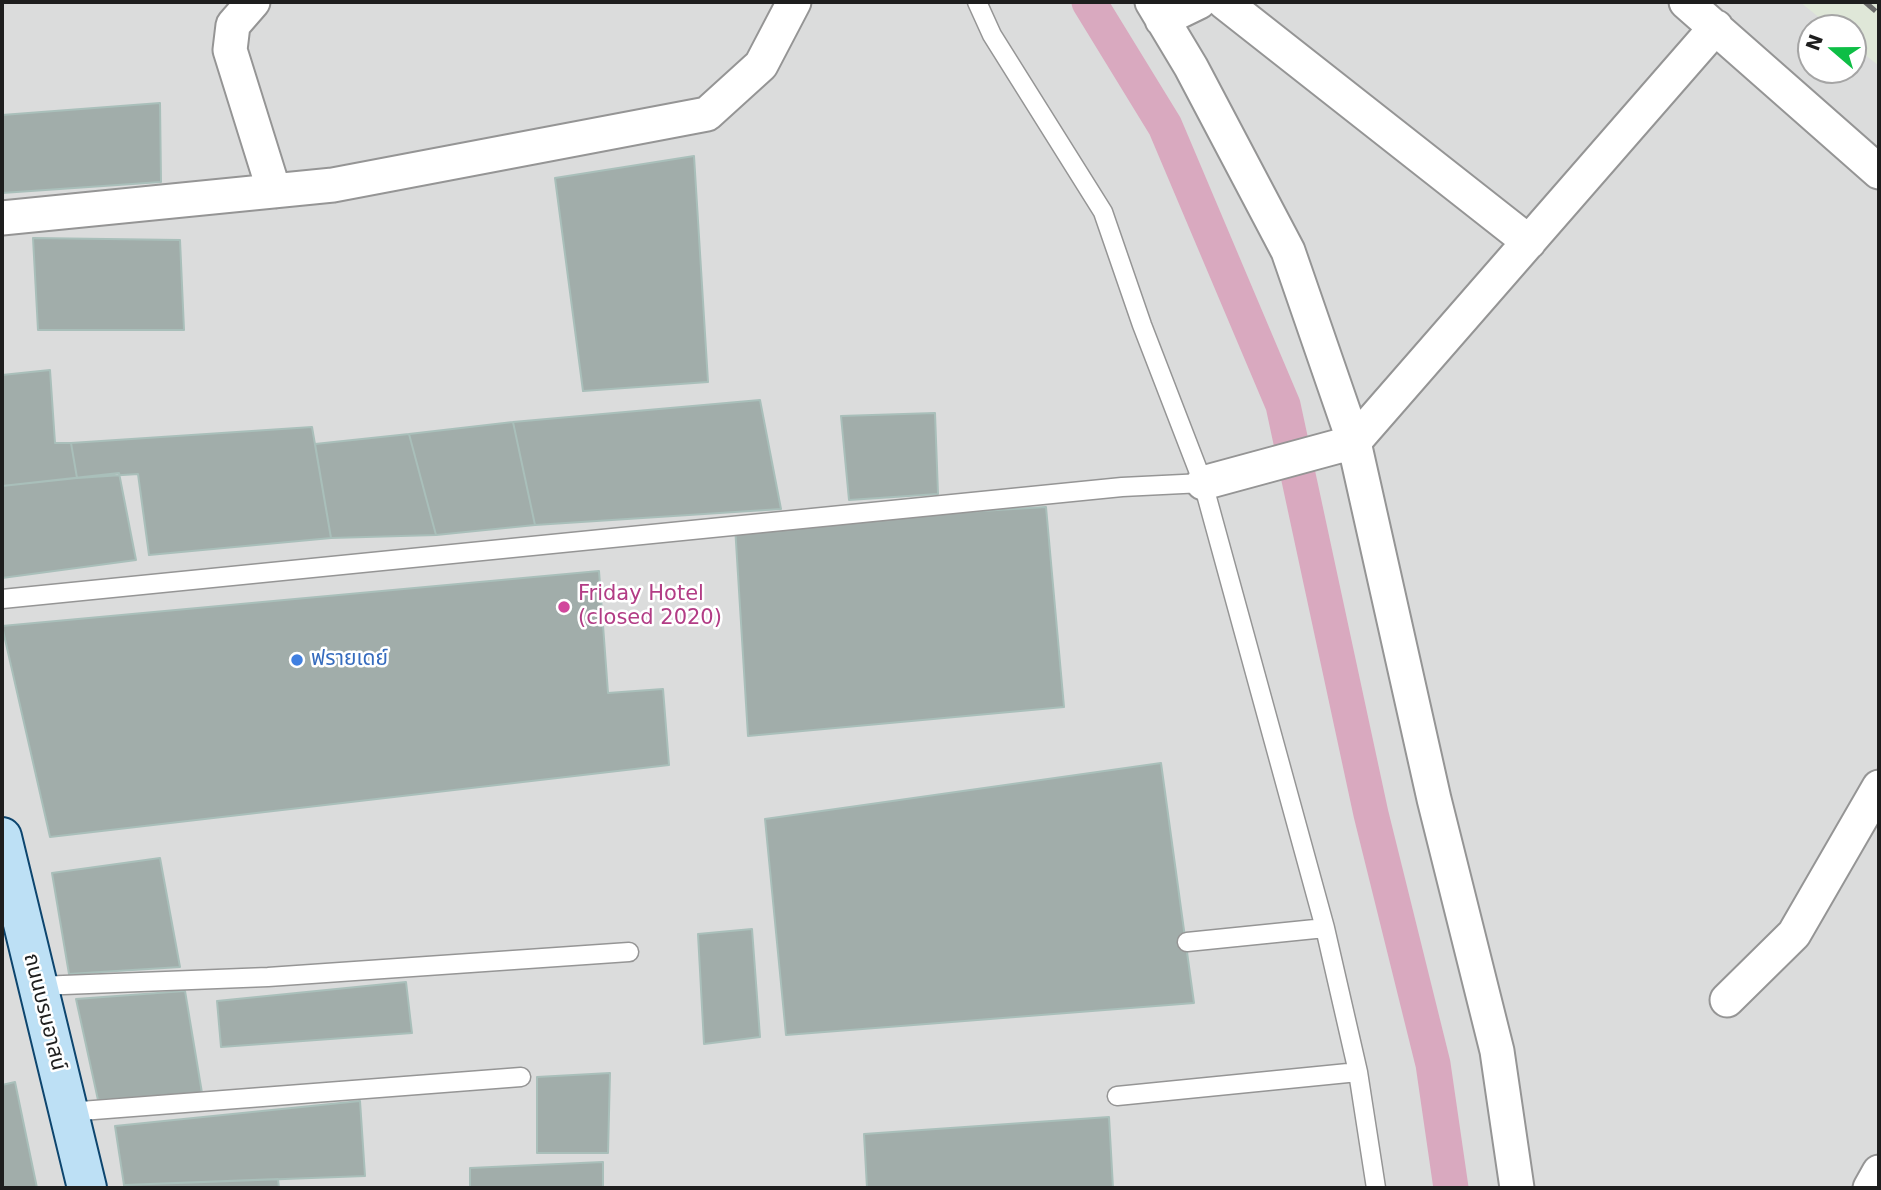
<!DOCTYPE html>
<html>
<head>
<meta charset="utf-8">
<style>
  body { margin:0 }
  #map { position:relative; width:1881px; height:1190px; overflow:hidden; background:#e5efee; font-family:"DejaVu Sans",sans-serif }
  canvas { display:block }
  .frame { position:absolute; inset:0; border:4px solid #1e1e1e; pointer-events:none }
  .north { position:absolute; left:1797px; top:14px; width:70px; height:70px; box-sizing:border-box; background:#fff; border:2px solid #a5a5a5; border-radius:50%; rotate:290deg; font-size:19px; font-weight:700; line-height:28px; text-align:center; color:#1e1e1e }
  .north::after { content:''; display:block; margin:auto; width:24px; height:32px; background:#0ebe46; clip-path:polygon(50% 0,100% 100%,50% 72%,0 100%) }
</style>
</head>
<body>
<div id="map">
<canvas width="1881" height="1190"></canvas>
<div class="frame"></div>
<div class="north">N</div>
</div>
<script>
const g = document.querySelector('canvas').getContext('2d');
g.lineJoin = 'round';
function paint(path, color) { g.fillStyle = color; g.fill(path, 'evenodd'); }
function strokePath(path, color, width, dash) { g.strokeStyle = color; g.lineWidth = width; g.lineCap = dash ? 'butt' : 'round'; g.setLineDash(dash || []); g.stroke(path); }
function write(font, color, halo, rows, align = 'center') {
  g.font = font + ' "DejaVu Sans","Noto Sans Thai",sans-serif'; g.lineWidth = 5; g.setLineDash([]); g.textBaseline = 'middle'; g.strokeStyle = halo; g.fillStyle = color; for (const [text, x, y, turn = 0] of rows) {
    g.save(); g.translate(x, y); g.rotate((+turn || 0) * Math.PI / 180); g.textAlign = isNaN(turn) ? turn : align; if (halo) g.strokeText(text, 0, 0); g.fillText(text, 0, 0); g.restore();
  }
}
const residential = new Path2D(`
  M2 2H1879V1188H2ZM1811 28H1853V70H1811Z`);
const industrial = new Path2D(`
  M1800 2H1879V66L1853 45V28H1832Z`);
const canal = new Path2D(`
  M1089 2 1165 126 1283 405 1371 814 1433 1064 1451 1188`);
const building = new Path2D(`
  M160 103 161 182 2 193V115Z
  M694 156 708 382 583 391 555 178Z
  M33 238 180 240 184 330H38Z
  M50 370 55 443H71L77 478 2 486V375Z
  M760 400 781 509 535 525 513 422Z
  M935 413 938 494 849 500 841 416Z
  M513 422 535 525 436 535 409 434Z
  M312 427 331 538 149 555 138 474 77 478 71 443Z
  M409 434 436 535 331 538 315 444Z
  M119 473 136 560 2 578V486Z
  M1046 507 1064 707 748 736 735 526Z
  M599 571 608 693 663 689 669 765 50 837 2 626Z
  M1161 763 1194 1003 786 1035 765 819Z
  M160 858 180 967 69 974 52 873Z
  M752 929 760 1037 704 1044 698 934Z
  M406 982 412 1033 221 1047 217 1001Z
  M185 991 202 1093 98 1100 76 999Z
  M610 1073 608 1153H537V1077Z
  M15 1082 37 1188H2V1085Z
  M360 1101 365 1176 124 1185 115 1126Z
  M1109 1117 1113 1188H867L864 1134Z
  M603 1162V1188H470V1168Z
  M278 1179 279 1188H124V1185Z`);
const lane = new Path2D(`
  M977 2 992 35 1103 212 1142 325 1203 483 1325 928 1358 1072 1376 1188
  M2 599 1122 487 1203 483
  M1187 942 1325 928
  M38 986 268 977 629 952
  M1117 1096 1358 1072
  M68 1112 521 1077`);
const street = new Path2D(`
  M253 2 233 25 230 50 274 191
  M1152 2 1191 67 1288 251 1354 442 1434 799 1497 1051 1517 1188
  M1224 2 1529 242
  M1686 2 1879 172
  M1162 20 1199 2
  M2 218 333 185 707 114 761 65 794 2
  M1203 483 1354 442 1716 27
  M1727 1000 1794 934 1879 787
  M1870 1188 1879 1172`);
const secondary = new Path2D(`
  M2 837 87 1188`);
const rail = new Path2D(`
  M1865 2 1879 14`);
const markers = [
  [564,607,7,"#d1479c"],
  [297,660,7,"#3f7fe0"]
];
const hotelNames = [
  ["Friday Hotel",578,595],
  ["(closed 2020)",578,619]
];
const shopNames = [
  ["ฟรายเดย์",311,660]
];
const streetNames = [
  ["ถนนบรมอาสน์",44,1012,76]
];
paint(residential, '#dbdcdc');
paint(industrial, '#dfe7d8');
strokePath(canal, '#d9a9bf', 35);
paint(building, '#a1adaa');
strokePath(building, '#a9bfba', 2);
strokePath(lane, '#959595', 21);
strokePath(street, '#959595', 37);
strokePath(secondary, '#0d456e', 42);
strokePath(lane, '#fff', 18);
strokePath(street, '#fff', 33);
strokePath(secondary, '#bde0f5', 38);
strokePath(rail, '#6c6c6c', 5, [14, 14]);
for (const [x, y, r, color] of markers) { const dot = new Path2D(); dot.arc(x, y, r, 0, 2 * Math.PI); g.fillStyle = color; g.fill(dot); strokePath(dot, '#fff', 2.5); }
write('21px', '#b23c85', '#fff', hotelNames, 'left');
write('21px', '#366cbe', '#fff', shopNames, 'left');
write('21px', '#1e1e1e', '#fff', streetNames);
</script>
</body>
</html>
